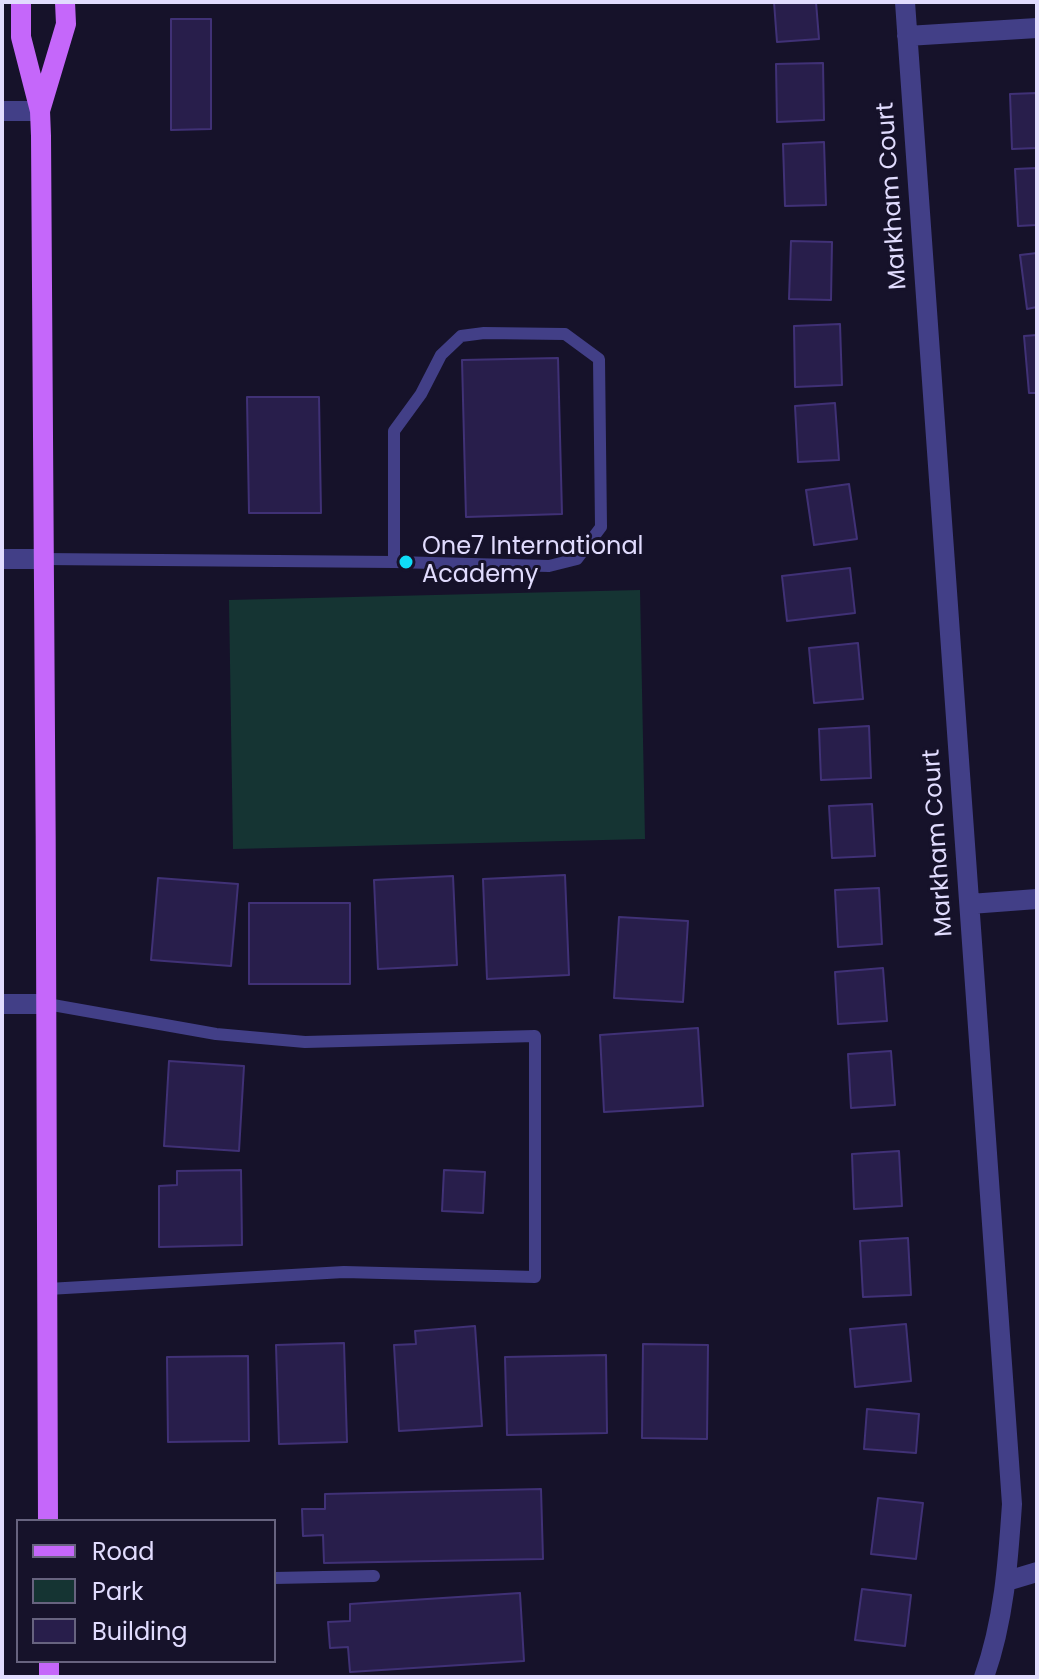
<!DOCTYPE html>
<html>
<head>
<meta charset="utf-8">
<style>
  body { margin:0 }
  #map { position:relative; width:1039px; height:1679px; overflow:hidden; background:#16122a; font-family:Poppins,sans-serif }
  canvas { display:block }
  .frame { position:absolute; inset:0; border:4px solid #e1dcfe; pointer-events:none }
  .legend { position:absolute; left:16px; top:1519px; width:260px; height:144px; box-sizing:border-box; background:#16122a; border:2px solid #67637f; margin:0; padding:10px 14px; list-style:none; font-size:24px; color:#e1dcfe }
  .legend li { display:flex; align-items:center; gap:16px; height:40px }
  .legend b { width:40px; border:2px solid #67637f }
</style>
</head>
<body>
<div id="map">
<canvas width="1039" height="1679"></canvas>
<div class="frame"></div>
<ul class="legend">
<li><b style="height:10px;background:#c567fa"></b>Road</li>
<li><b style="height:22px;background:#153433"></b>Park</li>
<li><b style="height:22px;background:#281e4b"></b>Building</li>
</ul>
</div>
<script>
const g = document.querySelector('canvas').getContext('2d');
g.lineJoin = 'round';
function paint(path, color) { g.fillStyle = color; g.fill(path, 'evenodd'); }
function strokePath(path, color, width, dash) { g.strokeStyle = color; g.lineWidth = width; g.lineCap = dash ? 'butt' : 'round'; g.setLineDash(dash || []); g.stroke(path); }
function write(font, color, halo, rows, align = 'center') {
  g.font = font + ' Poppins,sans-serif'; g.lineWidth = 6; g.setLineDash([]); g.textBaseline = 'middle'; g.strokeStyle = halo; g.fillStyle = color; for (const [text, x, y, turn = 0] of rows) {
    g.save(); g.translate(x, y); g.rotate((+turn || 0) * Math.PI / 180); g.textAlign = isNaN(turn) ? turn : align; if (halo) g.strokeText(text, 0, 0); g.fillText(text, 0, 0); g.restore();
  }
}
const green = new Path2D(`
  M640 590 645 839 233 849 229 600Z`);
const building = new Path2D(`
  M774 2H816L819 39 777 42Z
  M171 19H211V129L171 130Z
  M823 63 824 120 777 122 776 64Z
  M1037 93V148L1012 149 1010 94Z
  M824 142 826 205 785 206 783 144Z
  M1037 168V225L1018 226 1015 169Z
  M791 241 832 242 831 300 789 299Z
  M1037 253V307L1027 309 1020 255Z
  M840 324 842 385 795 387 794 326Z
  M1037 335V393H1029L1024 336Z
  M558 358 562 514 466 517 462 360Z
  M247 397H319L321 513H249Z
  M835 403 839 460 798 462 795 406Z
  M849 484 857 539 814 545 806 490Z
  M850 568 855 613 787 621 782 576Z
  M858 643 863 699 814 703 809 648Z
  M869 726 871 778 821 780 819 729Z
  M872 804 875 856 832 858 829 806Z
  M565 875 569 975 487 979 483 879Z
  M453 876 457 965 378 969 374 880Z
  M158 878 238 884 231 966 151 960Z
  M879 888 882 944 838 947 835 890Z
  M249 903H350V984H249Z
  M619 917 688 921 683 1002 614 998Z
  M883 968 887 1021 838 1024 835 972Z
  M698 1028 703 1106 604 1112 600 1035Z
  M891 1051 895 1105 851 1108 848 1054Z
  M169 1061 244 1066 239 1151 164 1146Z
  M899 1151 902 1206 854 1209 852 1154Z
  M241 1170 242 1245 159 1247V1186L177 1185V1171Z
  M444 1170 485 1172 483 1213 442 1211Z
  M908 1238 911 1295 863 1297 860 1241Z
  M906 1324 911 1381 855 1387 850 1329Z
  M475 1326 482 1426 399 1431 394 1345 416 1344 415 1331Z
  M344 1343 347 1442 279 1444 276 1345Z
  M643 1344 708 1345 707 1439 642 1438Z
  M606 1355 607 1433 507 1435 505 1357Z
  M248 1356 249 1441 168 1442 167 1357Z
  M867 1409 919 1414 916 1453 864 1449Z
  M541 1489 543 1559 324 1563 323 1535 303 1536 302 1509H325V1494Z
  M878 1498 923 1503 916 1559 871 1554Z
  M862 1589 911 1595 905 1646 855 1640Z
  M520 1593 524 1661 350 1672 348 1647 330 1648 328 1622 350 1621V1604Z`);
const lane = new Path2D(`
  M43 559 394 562 549 566 577 559 601 527 599 359 565 334 484 333 461 336 441 355 421 394 394 431V562
  M47 1004 216 1034 305 1042 535 1036V1277L344 1272 48 1289
  M274 1578 374 1576`);
const street = new Path2D(`
  M905 2 1012 1504C1008 1563 1004 1621 984 1677
  M907 36 1037 28
  M2 111H40
  M2 559H43
  M970 904 1037 899
  M2 1004H47
  M1007 1581 1037 1572`);
const primary = new Path2D(`
  M21 2V37L40 111 41 136C43 598 49 1059 48 1521
  M40 111 66 24 65 2
  M49 1661V1677`);
const markers = [
  [406,562,8,"#0fddf7"]
];
const streetNames = [
  ["Markham Court",893,196,-94],
  ["Markham Court",939,843,-94]
];
const poiNames = [
  ["One7 International",422,548],
  ["Academy",422,576]
];
paint(green, '#153433');
paint(building, '#281e4b');
strokePath(building, '#403176', 2);
strokePath(lane, '#423f87', 12);
strokePath(street, '#423f87', 20);
strokePath(primary, '#c567fa', 20);
for (const [x, y, r, color] of markers) { const dot = new Path2D(); dot.arc(x, y, r, 0, 2 * Math.PI); g.fillStyle = color; g.fill(dot); strokePath(dot, '#16122a', 3); }
write('24px', '#e1dcfe', '#16122a', streetNames);
write('24px', '#e1dcfe', '#16122a', poiNames, 'left');
</script>
</body>
</html>
